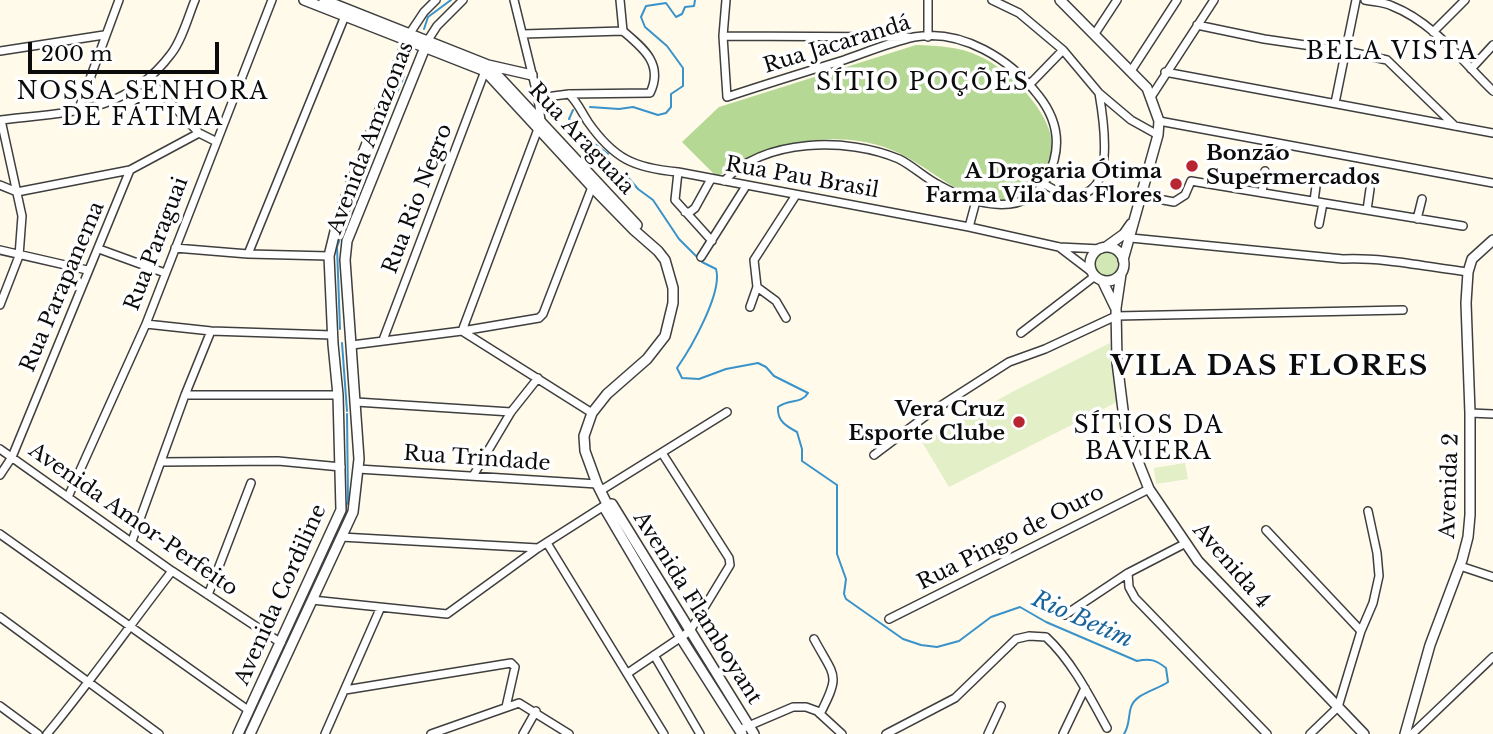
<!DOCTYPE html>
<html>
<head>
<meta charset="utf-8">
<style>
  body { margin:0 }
  #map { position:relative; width:1493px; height:734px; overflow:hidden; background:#fffaea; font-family:"Libre Baskerville",serif }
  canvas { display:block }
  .scale { position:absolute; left:28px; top:42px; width:191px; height:32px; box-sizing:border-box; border:4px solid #0c0c0c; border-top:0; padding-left:9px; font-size:21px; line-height:24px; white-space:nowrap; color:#0c0c0c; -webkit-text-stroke:5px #fff; paint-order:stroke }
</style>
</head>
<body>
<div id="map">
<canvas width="1493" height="734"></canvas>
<div class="scale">200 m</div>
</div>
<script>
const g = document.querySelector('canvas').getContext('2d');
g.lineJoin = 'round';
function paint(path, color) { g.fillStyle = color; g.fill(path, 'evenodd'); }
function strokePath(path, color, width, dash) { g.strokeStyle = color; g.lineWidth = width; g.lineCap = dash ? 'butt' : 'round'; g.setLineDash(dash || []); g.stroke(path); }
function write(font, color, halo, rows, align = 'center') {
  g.font = font + ' "Libre Baskerville",serif'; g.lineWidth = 7; g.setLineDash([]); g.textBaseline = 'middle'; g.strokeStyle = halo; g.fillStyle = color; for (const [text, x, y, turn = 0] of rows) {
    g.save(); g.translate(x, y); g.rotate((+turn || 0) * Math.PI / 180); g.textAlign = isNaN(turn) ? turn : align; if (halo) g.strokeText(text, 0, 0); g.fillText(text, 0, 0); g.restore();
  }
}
const green = new Path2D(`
  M1094 264a13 13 0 1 1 26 0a13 13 0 1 1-26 0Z`);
const forest = new Path2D(`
  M916 45C937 46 959 46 979 56 1007 68 1051 111 1052 144 1052 163 1044 177 1034 193 1026 196 1017 201 1008 202 968 206 935 171 901 154 841 125 770 142 717 177L682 142 719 107Z`);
const pitch = new Path2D(`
  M1110 343 1117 402 949 487 922 442 1016 390Z
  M1185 463 1188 479 1156 484 1154 468Z`);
const stream = new Path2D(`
  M424 29 428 17 451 0
  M590 107 619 109 633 107 658 115 666 113 671 107V94L683 86V68L667 46 645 27 641 17 646 6 666 3 676 17 682 14 685 7 694 6 695 0
  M573 110 569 119 587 138 608 154
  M626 175 638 189 653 200 679 239 702 262 716 269C723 292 691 348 677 368L682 378 699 379 726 369 758 363 766 367 774 376 808 393C802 404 788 399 778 407 777 421 786 426 797 432L802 449V461L837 485V554L846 579 844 594 846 599 903 639 921 645 937 647 959 641 991 617 1020 607 1046 622 1137 661C1150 658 1156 660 1166 668L1168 682C1157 690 1136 693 1131 707 1128 716 1130 725 1124 734
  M340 329 337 247 360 180 404 76
  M342 343 347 411
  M345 509 348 501 347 414
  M324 565 342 518
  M250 723 263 690 288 643`);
const minor = new Path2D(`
  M514 0 538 98 541 121 462 331 592 413
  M928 0V37
  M992 0 1019 13 1063 50 1099 93 1131 120 1158 135
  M1365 0C1374 2 1384 2 1392 6 1433 22 1462 61 1493 91
  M1197 25 1264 39 1346 51 1387 60 1455 126
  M1433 32 1465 0
  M410 33 424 12 436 0
  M523 34 623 31
  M1094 35 1117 0
  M723 36 908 37
  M428 40 437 26 463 0
  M0 51 104 35
  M1471 69 1493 45
  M1131 71 1177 0
  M1165 72 1493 133
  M148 79 199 133 215 141
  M1030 84 1063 50
  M569 94C578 103 581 111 588 122 614 159 634 168 678 172L969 227 1059 247 1101 249
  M1151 97 1214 0
  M538 98 569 94 650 93C664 64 643 48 623 31L620 0
  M1335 103 1356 0
  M78 111 119 0
  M1159 121 1493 183
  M678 172 675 200 712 241
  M724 181C765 138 847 137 899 159 913 166 925 178 939 185 973 204 1025 220 1047 178 1062 149 1059 121 1038 95 1011 60 962 28 914 37 891 42 867 52 844 60 805 72 766 84 727 97L723 36 726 0
  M1044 184 1071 199C1080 196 1089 193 1095 186 1111 167 1103 116 1099 93
  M0 185 17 192 130 170 199 133
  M1262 193 1265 171
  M1142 196 1174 202 1185 195 1191 181 1463 226
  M1314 201 1317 179
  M1367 210 1370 189
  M685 212H690L695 208 711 179
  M1417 219 1422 199
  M1319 224 1323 203
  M969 227 976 201
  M1131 238 1343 259C1383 257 1427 267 1468 272
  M1059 247 1093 273
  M175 248 248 254 329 256
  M99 249 165 273
  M0 250 87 270
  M248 254 345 16
  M701 257 746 186
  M0 305 19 256 22 216 1 120C68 112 126 114 171 54 182 40 188 17 195 0
  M750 307 757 287
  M786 318 776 301 757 287 754 260 796 195
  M146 324 211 331 332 335
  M1021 333 1095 276
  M383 340 485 71
  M352 345 462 331 539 318 543 314 592 187
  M185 395H338
  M356 402 511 412
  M1470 413 1493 414
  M0 449 172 571 281 643
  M874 455 931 412 1009 362 1045 349 1116 316 1403 310
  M161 462 278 461 341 467
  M358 469 597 484
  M0 475 12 457 130 170
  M473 476 511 412 538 378
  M600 491 727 412
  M68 497 146 324 272 0
  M1266 530 1361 631
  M0 534 248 710
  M341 537 538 548
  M132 541 185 395 211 331
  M547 543 664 734
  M1460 566 1493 577
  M1128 573 1129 587 1135 598 1267 734
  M208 595 251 483
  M312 600 447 614 538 548 607 504
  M1065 615 1128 573 1186 543
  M0 617 159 734
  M889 619 1149 489
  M814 639C835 678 841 673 820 714
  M654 655 700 734
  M628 673 690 631 730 565 729 558 662 453
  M345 690 511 663 515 667 506 707
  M0 706 38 734
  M739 730 793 707H806L817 711 842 734
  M47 734C91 681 130 625 172 571
  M325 734 380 609
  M431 734 519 703 569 734
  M523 734 536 711
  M886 734 955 698 1016 639 1029 636 1046 637C1072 661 1090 697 1107 728
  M988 734 1001 706
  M1063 734 1085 688
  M1310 734 1338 707 1361 631 1373 603 1379 576 1377 553 1368 511
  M1412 734 1493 657`);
const tertiary = new Path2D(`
  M304 0 485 71 592 187 634 230 658 251 665 260 673 288V303L665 336 647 359 607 394 592 413 584 436 585 451 597 484 607 504
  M324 0 488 65 532 75
  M1060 0 1147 88 1159 121 1158 135 1123 260
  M488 65 637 225
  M1106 247 1124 234 1131 224
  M1090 264a17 17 0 1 1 34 0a17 17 0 1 1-34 0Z
  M1121 274 1116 308 1117 362 1123 410 1127 434 1149 489 1198 561 1364 734
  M1102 280 1115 307
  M238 734 341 510 338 395 333 344 329 256 339 215 410 33
  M250 734 353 512 359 459 345 260 347 241 428 40
  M742 734 681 638 605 509 607 504H612L754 734
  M1405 734 1430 645 1462 560 1468 537 1470 515V413L1466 303 1468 272 1472 259 1493 240`);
const markers = [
  [1192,166,7,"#b82731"],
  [1176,184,7,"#b82731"],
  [1019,422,7,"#b82731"]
];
const streetNames = [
  ["Rua Jacarandá",837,45,-17],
  ["Avenida Amazonas",371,138,-69],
  ["Rua Araguaia",581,139,47],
  ["Rua Pau Brasil",802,178,10],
  ["Rua Rio Negro",418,199,-69],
  ["Rua Paraguai",157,244,-69],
  ["Rua Parapanema",63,287,-67],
  ["Rua Trindade",477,459,4],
  ["Avenida 2",1450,486,-88],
  ["Avenida Amor-Perfeito",133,520,35],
  ["Rua Pingo de Ouro",1011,538,-27],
  ["Avenida 4",1231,566,49],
  ["Avenida Cordiline",281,595,-66],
  ["Avenida Flamboyant",697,608,58]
];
const poiNames = [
  ["Bonzão",1206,154,"left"],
  ["Supermercados",1206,178,"left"],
  ["A Drogaria Ótima",1162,172],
  ["Farma Vila das Flores",1162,196],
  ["Vera Cruz",1005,410],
  ["Esporte Clube",1005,434]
];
const neighbourhoodNames = [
  ["BELA VISTA",1392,53],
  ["SÍTIO POÇÕES",923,84],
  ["NOSSA SENHORA",143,93],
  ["DE FÁTIMA",143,119],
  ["SÍTIOS DA",1149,427],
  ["BAVIERA",1149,453]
];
const waterNames = [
  ["Rio Betim",1082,620,24]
];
const districtNames = [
  ["VILA DAS FLORES",1270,367]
];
paint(green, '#d1e8b5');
paint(forest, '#b5d895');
paint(pitch, '#e2efc7');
strokePath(stream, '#3993ca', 2);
strokePath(minor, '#3f3f3f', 10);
strokePath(tertiary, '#3f3f3f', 12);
strokePath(minor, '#fff', 7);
strokePath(tertiary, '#fff', 9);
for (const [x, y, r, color] of markers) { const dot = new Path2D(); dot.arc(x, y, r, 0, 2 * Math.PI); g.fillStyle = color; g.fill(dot); strokePath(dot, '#fff', 2.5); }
write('21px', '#0c0c0c', '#fff', streetNames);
write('bold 21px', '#0c0c0c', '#fff', poiNames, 'right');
g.letterSpacing = '2px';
write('23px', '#0c0c0c', '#fff', neighbourhoodNames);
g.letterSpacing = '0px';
write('italic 23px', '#18649a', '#fff', waterNames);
g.letterSpacing = '2px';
write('bold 28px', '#0c0c0c', '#fff', districtNames);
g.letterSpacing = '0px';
</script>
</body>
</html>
